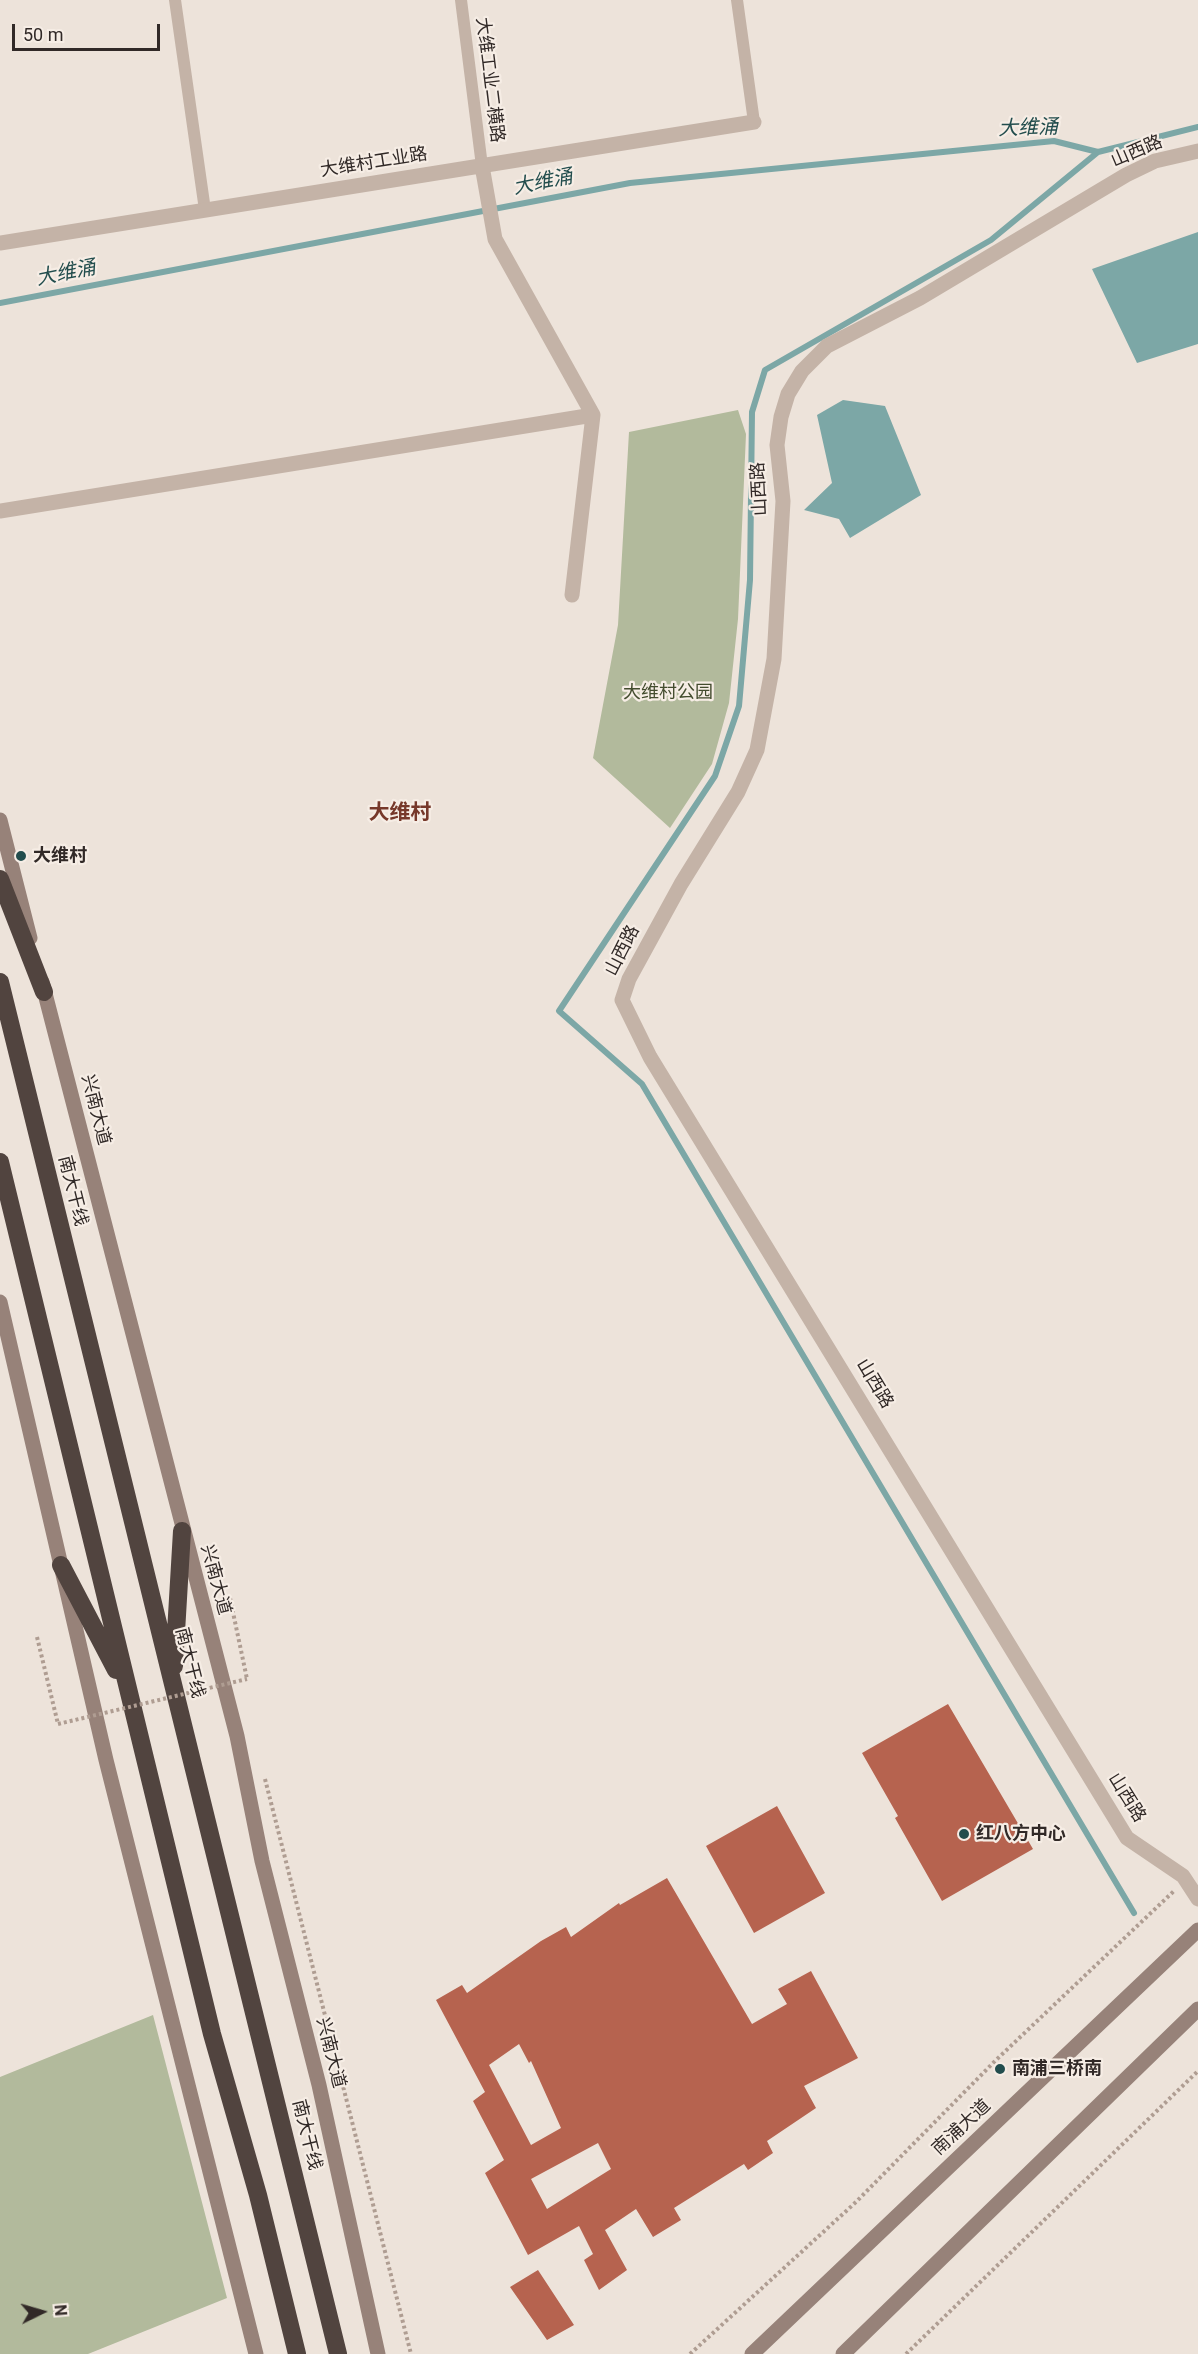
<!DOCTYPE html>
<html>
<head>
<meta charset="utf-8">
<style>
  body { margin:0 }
  #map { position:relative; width:1198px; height:2354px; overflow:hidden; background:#ede3da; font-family:Roboto,sans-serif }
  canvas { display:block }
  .north { position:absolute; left:12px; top:2282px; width:60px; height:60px; -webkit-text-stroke:4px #f6ede5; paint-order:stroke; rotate:85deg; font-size:16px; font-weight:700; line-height:24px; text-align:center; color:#312927 }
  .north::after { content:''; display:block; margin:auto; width:21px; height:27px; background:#312927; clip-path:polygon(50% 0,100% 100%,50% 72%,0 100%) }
  .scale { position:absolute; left:12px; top:24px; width:148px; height:27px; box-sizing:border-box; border:3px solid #312927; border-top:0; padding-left:8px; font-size:18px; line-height:21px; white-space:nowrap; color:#312927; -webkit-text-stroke:4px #f6ede5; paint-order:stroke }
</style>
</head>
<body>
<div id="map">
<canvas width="1198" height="2354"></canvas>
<div class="north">N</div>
<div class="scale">50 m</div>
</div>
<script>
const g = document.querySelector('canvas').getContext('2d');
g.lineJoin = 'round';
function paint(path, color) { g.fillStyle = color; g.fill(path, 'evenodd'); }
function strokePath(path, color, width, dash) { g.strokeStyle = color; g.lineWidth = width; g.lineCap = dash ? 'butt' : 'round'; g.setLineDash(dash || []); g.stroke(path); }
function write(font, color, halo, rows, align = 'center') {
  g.font = font + ' Roboto,"Noto Sans SC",sans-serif'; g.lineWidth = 4.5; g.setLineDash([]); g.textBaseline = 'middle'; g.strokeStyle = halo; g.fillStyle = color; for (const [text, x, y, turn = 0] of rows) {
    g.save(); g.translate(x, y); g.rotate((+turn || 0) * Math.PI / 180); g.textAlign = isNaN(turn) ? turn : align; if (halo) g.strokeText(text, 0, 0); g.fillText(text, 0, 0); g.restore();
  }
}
const green = new Path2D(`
  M738 410 746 434 738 619 729 703 712 764 670 828 593 758 618 625 629 432Z
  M153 2015 227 2298 88 2354H0V2077Z`);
const water = new Path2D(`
  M1198 232V344L1137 363 1092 269Z
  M843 400 885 406 921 495 850 538 839 519 804 510 832 483 817 415Z`);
const stream = new Path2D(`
  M0 303 630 183 1054 141 1098 152
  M1134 1913 642 1084 559 1011 715 776 739 706 750 580 752 412 765 370 991 240 1098 152 1198 127`);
const building = new Path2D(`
  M948 1704 1033 1849 942 1901 895 1818 898 1816 862 1753Z
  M777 1806 825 1893 754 1933 706 1846Z
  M667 1878 752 2024 787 2004 778 1989 811 1971 858 2058 804 2086 816 2108 767 2141 773 2153 748 2170 744 2164 674 2208 681 2220 653 2237 636 2209 605 2230 627 2270 599 2290 584 2260 593 2254 579 2226 528 2255 485 2173 504 2160 473 2101 485 2092 436 2000 462 1985 467 1993 541 1941 566 1927 571 1937 619 1903 620 1905ZM519 2044 529 2063 531 2061 561 2128 531 2145 489 2065ZM598 2143 611 2169 547 2209 531 2179Z
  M538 2270 574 2325 547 2340 510 2287Z`);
const path = new Path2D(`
  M230 1598 247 1679
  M37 1637 58 1724
  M265 1779 411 2354
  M690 2354 856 2202 995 2061 1175 1890
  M906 2354 1198 2071`);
const lane = new Path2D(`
  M175 0 205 210
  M461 0 482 166
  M737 0 754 122`);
const street = new Path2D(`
  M1198 151 1155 161 1126 175 920 298 827 346 802 371 788 394 781 417 777 445 783 501 774 659 757 750 738 792 681 884 629 979 622 1000 650 1057 1127 1838 1183 1876 1198 1899
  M482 166 495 239 593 415 572 595
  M0 243 754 122
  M0 511 593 415`);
const secondary = new Path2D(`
  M0 820 30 938
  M42 982 237 1736 262 1861 319 2085 378 2354
  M0 1302 106 1760 256 2354
  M752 2354 1198 1930
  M843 2354 1198 2009`);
const highway = new Path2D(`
  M0 879 44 992
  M0 982 338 2354
  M0 1162 212 2034 258 2195 297 2354
  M61 1565 116 1670
  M174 1666 182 1531`);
const pathBridge = new Path2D(`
  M58 1724 247 1679`);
const markers = [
  [21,856,6,"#224d4d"],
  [964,1834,6,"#224d4d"],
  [1000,2069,6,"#224d4d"]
];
const streetNames = [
  ["大维工业二横路",489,80,83],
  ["山西路",1137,152,-23],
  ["大维村工业路",374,163,-9],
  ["山西路",760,489,-93],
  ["山西路",623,951,-63],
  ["兴南大道",95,1110,76],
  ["南大干线",72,1191,76],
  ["山西路",874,1384,59],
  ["兴南大道",215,1580,75],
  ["南大干线",189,1663,76],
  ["山西路",1126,1798,58],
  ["兴南大道",330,2053,76],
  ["南浦大道",962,2128,-43],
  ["南大干线",306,2135,76]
];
const parkNames = [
  ["大维村公园",668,693]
];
const poiNames = [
  ["大维村",33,856],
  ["红八方中心",976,1834],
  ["南浦三桥南",1012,2069]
];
const waterNames = [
  ["大维涌",1028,129,-2],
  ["大维涌",543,183,-11],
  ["大维涌",66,274,-11]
];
const quarterNames = [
  ["大维村",400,814]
];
paint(green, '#b2ba9c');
paint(water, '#7ca7a6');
strokePath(stream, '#7ca7a6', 6);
paint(building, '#b6634f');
strokePath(path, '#af9d92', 4, [3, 3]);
strokePath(lane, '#c4b3a7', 12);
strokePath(street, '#c4b3a7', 15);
strokePath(secondary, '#978279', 15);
strokePath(highway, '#51443f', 18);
strokePath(pathBridge, '#af9d92', 4, [3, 3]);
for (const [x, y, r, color] of markers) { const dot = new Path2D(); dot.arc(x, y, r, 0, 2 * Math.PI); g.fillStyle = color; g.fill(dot); strokePath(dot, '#f6ede5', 2); }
write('18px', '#312927', '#f6ede5', streetNames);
write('18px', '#434c2e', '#f6ede5', parkNames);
write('bold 18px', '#312927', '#f6ede5', poiNames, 'left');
write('italic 20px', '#224d4d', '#f6ede5', waterNames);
write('bold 21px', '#76382a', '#f6ede5', quarterNames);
</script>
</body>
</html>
